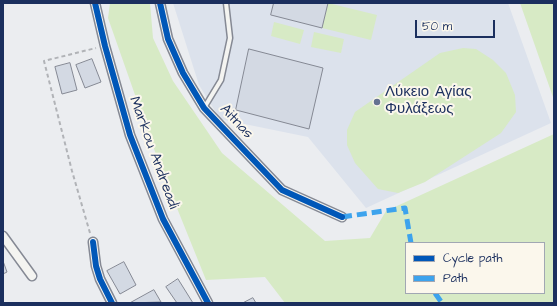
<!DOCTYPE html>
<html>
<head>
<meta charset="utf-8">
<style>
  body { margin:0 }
  #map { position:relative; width:557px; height:306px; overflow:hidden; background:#ebedf0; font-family:"Architects Daughter",sans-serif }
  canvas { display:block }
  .frame { position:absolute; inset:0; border:4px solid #1b2f5e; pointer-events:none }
  .legend { position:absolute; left:405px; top:242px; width:140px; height:52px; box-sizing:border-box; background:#fbf7ec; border:1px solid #a1a7b3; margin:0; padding:5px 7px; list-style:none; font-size:12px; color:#1b2f5e }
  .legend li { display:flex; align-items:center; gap:8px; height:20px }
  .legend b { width:20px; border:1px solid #a1a7b3 }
  .scale { position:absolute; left:415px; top:20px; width:80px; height:18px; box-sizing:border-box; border:2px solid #1b2f5e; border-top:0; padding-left:5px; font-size:12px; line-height:14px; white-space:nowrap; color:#1b2f5e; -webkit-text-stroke:3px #fbf7ec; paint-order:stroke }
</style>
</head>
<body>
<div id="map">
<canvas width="557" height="306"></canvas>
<div class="frame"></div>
<ul class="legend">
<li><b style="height:5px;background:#0057b8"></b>Cycle path</li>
<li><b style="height:5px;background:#3da3ed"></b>Path</li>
</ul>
<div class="scale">50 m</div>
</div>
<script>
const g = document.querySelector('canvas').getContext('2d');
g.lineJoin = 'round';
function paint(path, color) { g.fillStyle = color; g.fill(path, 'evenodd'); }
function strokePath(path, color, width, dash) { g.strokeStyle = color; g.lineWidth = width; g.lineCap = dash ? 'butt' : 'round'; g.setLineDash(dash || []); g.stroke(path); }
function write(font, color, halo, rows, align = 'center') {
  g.font = font + ' "Architects Daughter",sans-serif'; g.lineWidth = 4; g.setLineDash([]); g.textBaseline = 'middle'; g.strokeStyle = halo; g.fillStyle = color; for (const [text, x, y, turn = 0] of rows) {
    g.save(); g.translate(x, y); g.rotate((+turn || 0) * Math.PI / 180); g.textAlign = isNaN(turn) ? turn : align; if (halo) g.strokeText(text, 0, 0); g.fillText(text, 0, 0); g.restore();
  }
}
const built = new Path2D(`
  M173 3H508L551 123 366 208 308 137 220 119 199 85Z`);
const green = new Path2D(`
  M110 3H150L153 38 173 81 222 153 325 241 370 238 386 211 554 134V303H285L265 277 206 280 160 166 108 18ZM406 243H544V293H406Z
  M328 3 377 15 371 40 322 28Z
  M520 3H554V100Z
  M274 22 304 30 300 44 271 36Z
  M314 32 344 39 341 53 311 47Z
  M463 48 476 49 493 60 506 73 515 95 516 112 501 133 425 182 398 193 378 189 355 163 347 145V130L355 112 440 53Z`);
const building = new Path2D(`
  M274 3H328L322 28 271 15Z
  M249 49 323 68 309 129 236 110Z
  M92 59 101 82 85 88 76 65Z
  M70 63 77 90 62 94 55 67Z
  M3 261 7 272 3 274Z
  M124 262 136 285 120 294 107 271Z
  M178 279 193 303H177L166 287Z
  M154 290 161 302 130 303Z
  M253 298 256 303H243Z`);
const path = new Path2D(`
  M90 233 72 171 44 61 96 48`);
const service = new Path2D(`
  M204 108 221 80 230 38 226 3`);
const minor = new Path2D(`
  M95 3 105 46 130 135 163 219 208 303
  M160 3 168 39 183 73 204 108 282 190 342 217
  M3 236 32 276
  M93 242 96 266 100 279 112 303`);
const quiet = new Path2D(`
  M342 217 405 208 411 243
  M435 293 442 303`);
const cycleway = new Path2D(`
  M95 3 105 46 130 135 163 219 208 303
  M160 3 168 39 183 73 204 108 282 190 342 217
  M93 242 96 266 100 279 112 303`);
const markers = [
  [377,102,4,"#647291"]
];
const poiNames = [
  ["Λύκειο Αγίας",385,93],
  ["Φυλάξεως",385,110]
];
const streetNames = [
  ["Aitnas",236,122,47],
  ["Markou Andreadi",153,153,70]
];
paint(built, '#dce2ec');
paint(green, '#d7eac5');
paint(building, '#d3d9e3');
strokePath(building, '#858994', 1);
strokePath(service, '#858994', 7);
strokePath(minor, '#858994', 11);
strokePath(path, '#b1b3b7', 2, [4, 3]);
strokePath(service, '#f4f4f1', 4);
strokePath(minor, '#f4f4f1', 8);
strokePath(quiet, '#3da3ed', 5, [10, 5]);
strokePath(cycleway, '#0057b8', 6);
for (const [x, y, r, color] of markers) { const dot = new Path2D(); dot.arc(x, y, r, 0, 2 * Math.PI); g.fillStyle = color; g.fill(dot); strokePath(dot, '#fbf7ec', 1.5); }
write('15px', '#1b2f5e', '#fbf7ec', poiNames, 'left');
write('15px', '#1b2f5e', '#fbf7ec', streetNames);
</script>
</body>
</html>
